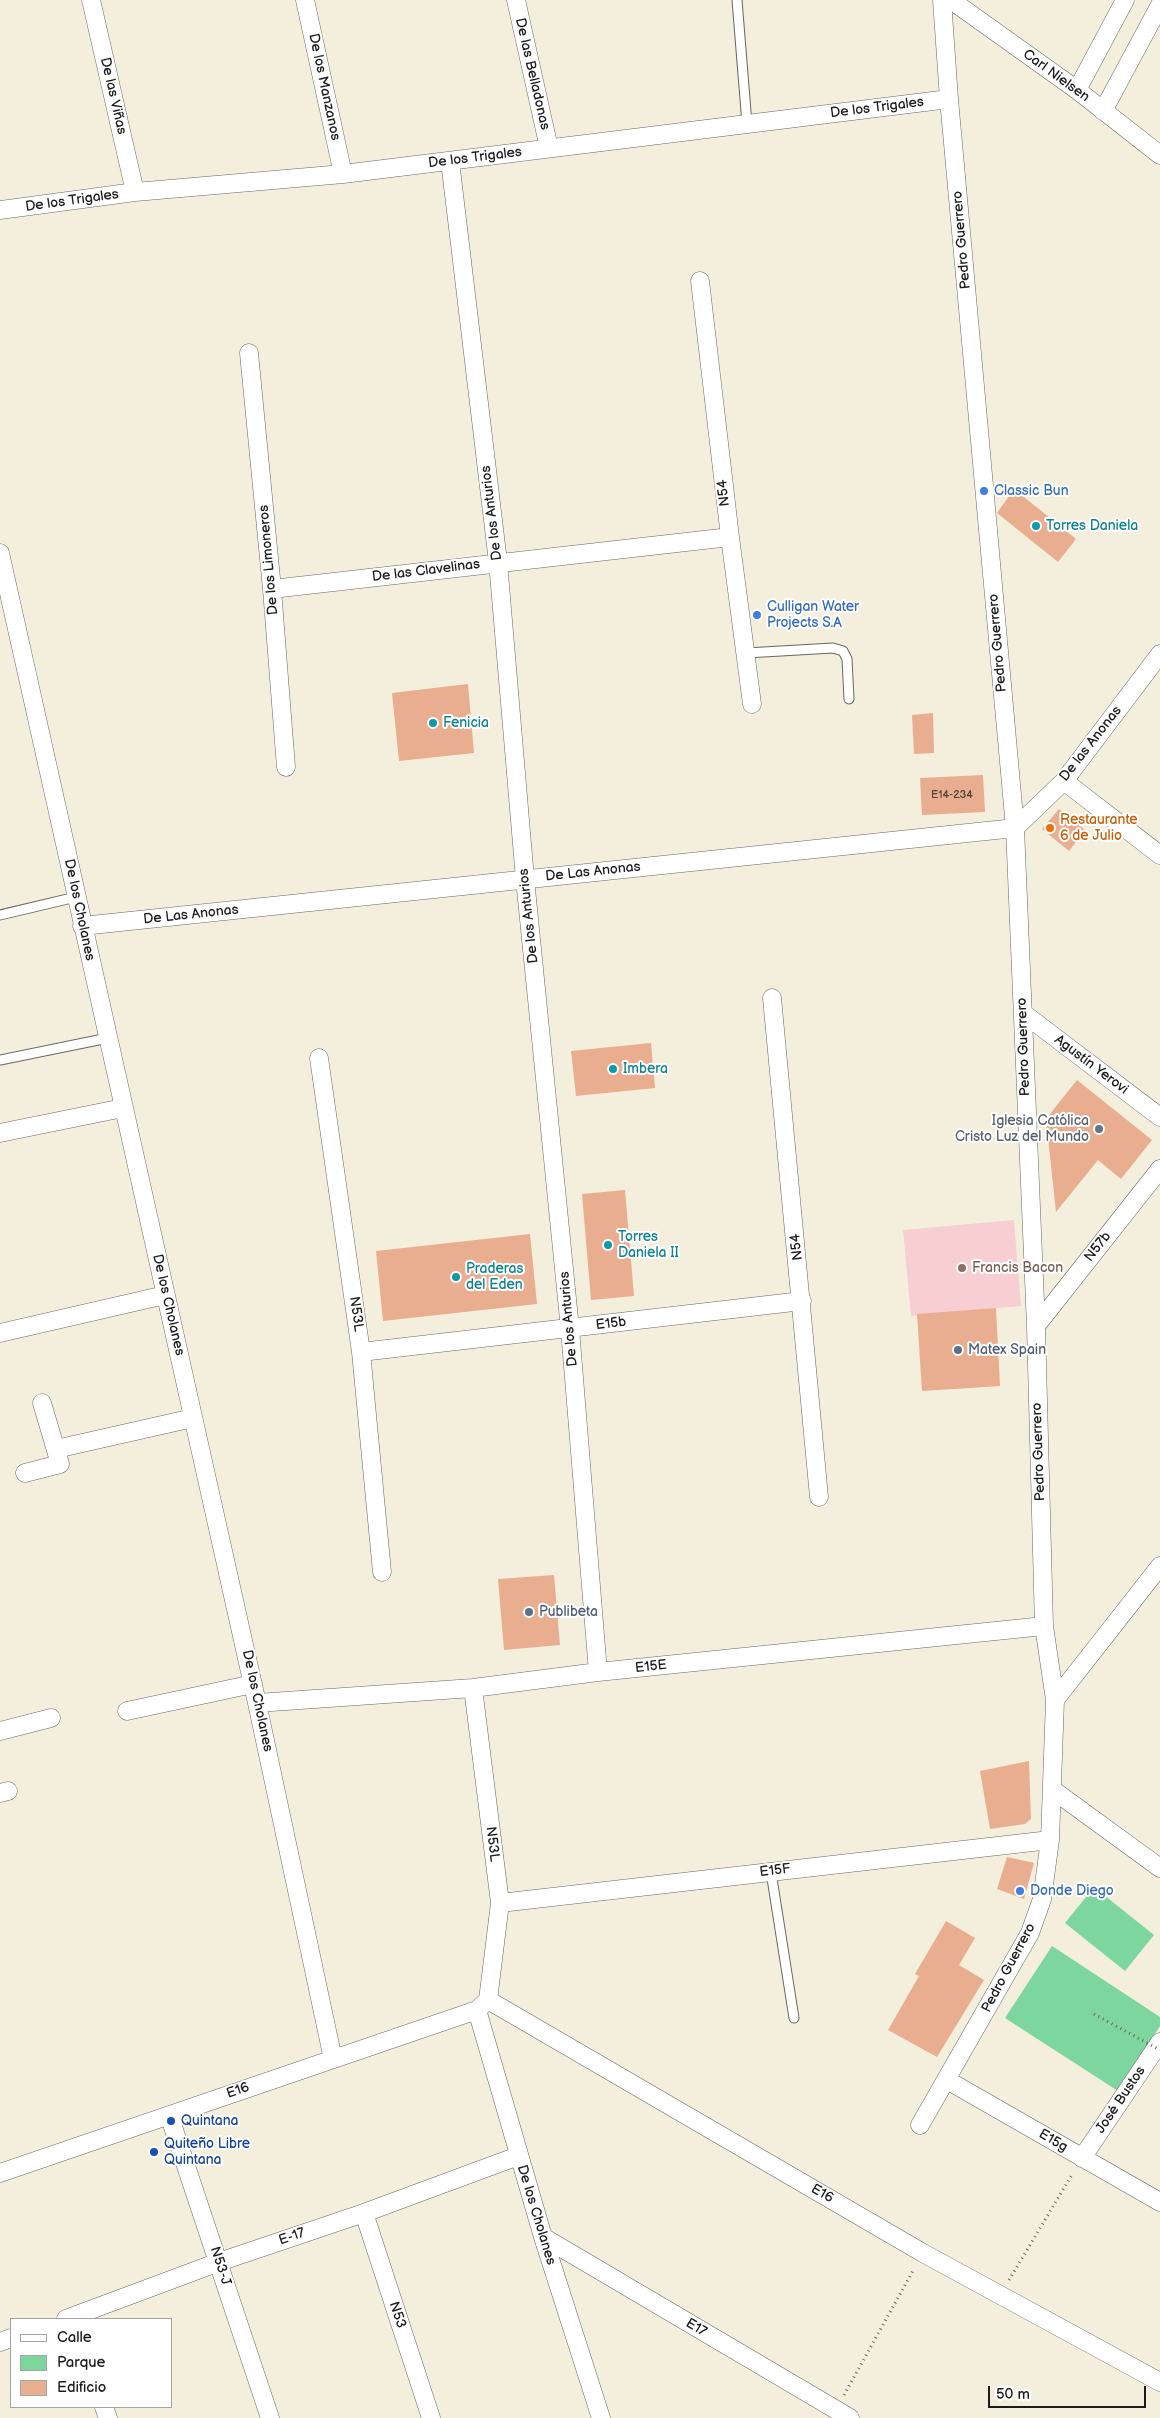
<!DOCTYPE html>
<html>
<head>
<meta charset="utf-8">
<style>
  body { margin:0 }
  #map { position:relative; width:1160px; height:2418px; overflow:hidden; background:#f4efdc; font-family:"Balsamiq Sans",sans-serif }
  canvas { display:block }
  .legend { position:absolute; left:10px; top:2318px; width:162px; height:90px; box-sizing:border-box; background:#fff; border:1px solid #a4a4a4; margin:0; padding:6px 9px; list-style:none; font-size:15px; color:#1c1c1c }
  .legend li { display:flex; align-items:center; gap:10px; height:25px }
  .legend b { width:25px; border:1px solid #a4a4a4 }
  .scale { position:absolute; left:988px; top:2386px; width:158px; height:22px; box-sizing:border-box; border:2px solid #1c1c1c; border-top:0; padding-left:6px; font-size:15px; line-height:18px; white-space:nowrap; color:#1c1c1c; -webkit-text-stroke:4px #fff; paint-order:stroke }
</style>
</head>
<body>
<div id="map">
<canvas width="1160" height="2418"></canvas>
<ul class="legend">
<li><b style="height:6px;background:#fff"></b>Calle</li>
<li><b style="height:14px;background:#7dd69d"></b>Parque</li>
<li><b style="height:14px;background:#e9ad8f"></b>Edificio</li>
</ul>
<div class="scale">50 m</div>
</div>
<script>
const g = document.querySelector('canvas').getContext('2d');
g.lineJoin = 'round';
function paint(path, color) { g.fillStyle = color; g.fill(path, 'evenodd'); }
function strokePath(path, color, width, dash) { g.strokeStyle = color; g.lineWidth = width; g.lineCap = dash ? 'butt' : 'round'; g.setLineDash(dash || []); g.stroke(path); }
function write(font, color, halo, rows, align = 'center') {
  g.font = font + ' "Balsamiq Sans",sans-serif'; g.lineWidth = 4; g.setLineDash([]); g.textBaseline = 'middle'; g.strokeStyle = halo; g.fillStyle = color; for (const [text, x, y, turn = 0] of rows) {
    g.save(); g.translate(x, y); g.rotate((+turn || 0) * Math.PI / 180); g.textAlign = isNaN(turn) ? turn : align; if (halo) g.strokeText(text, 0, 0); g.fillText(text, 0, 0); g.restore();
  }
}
const built = new Path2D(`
  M1014 1220 1021 1306 911 1316 903 1230Z`);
const green = new Path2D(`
  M1094 1887 1154 1935 1125 1971 1065 1923Z
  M1052 1946 1160 2017V2026L1118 2091 1005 2018Z`);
const building = new Path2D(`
  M1014 489 1076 539 1058 562 997 513Z
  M468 684 474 753 399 761 392 693Z
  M933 713 934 753 914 754 912 715Z
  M983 775 985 812 922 815 920 778Z
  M1059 809 1085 830 1069 851 1042 829Z
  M651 1043 655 1088 576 1096 571 1051Z
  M1077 1080 1152 1140 1121 1179 1098 1160 1056 1212 1046 1119Z
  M625 1190 634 1296 591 1300 582 1194Z
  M530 1234 537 1304 383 1321 376 1251Z
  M996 1308 1000 1386 922 1391 917 1314Z
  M554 1575 560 1645 504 1650 498 1579Z
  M1029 1761 1031 1819 1025 1824 990 1829 980 1771Z
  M1007 1857 1034 1863 1024 1899 997 1889Z
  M946 1921 975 1938 959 1965 984 1980 937 2057 888 2030 919 1976 915 1974Z`);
const path = new Path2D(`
  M1009 2280 1073 2173
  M844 2395 914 2269`);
const lane = new Path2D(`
  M737 0 747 124
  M746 653 833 648 843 651 847 659 849 699
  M0 915 76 897
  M0 1060 108 1038
  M771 1872 794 2018`);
const street = new Path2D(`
  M91 0 135 192
  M305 0 343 174
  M516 0 549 148
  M951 0 1077 90 1160 155
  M1077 90 1125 0
  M1103 111 1160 5
  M450 161 498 562 525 879 570 1329 598 1672
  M0 210 135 192 343 174 949 99
  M700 281 730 537 752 704
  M249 353 272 589 286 767
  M0 553 257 1703 333 2059
  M272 589 730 537
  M1064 781 1160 855
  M1015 828 1064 781 1160 654
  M82 926 1015 828
  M772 998 819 1497
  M1023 1013 1160 1117
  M319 1058 361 1352 382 1572
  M0 1133 123 1108
  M1036 1326 1160 1169
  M0 1333 165 1295
  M361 1352 802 1301
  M56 1449 193 1418
  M25 1473 60 1464 42 1403
  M473 1688 500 1903 488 2000
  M1055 1700 1160 1566
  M257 1703 473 1688 598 1672 1044 1626
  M127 1711 253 1684
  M0 1731 51 1718
  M1053 1790 1160 1868
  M0 1793 8 1791
  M500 1903 1050 1840
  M488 2000 923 2253 1160 2382
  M477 2010 543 2237 601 2418
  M947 2080 1160 2202
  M169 2115 270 2418
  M920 2125 1030 1933 1042 1899 1050 1840 1055 1700 1044 1626 1036 1326 1015 828 949 99 942 0
  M1082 2158 1160 2042
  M0 2173 477 2010 488 2000
  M364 2213 431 2418
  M543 2237 850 2418
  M66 2319 219 2262 364 2213 518 2156
  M0 2342 11 2338
  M104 2407 108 2418`);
const pathBridge = new Path2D(`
  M1094 2014 1160 2050`);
const markers = [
  [984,491,5,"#3f7fe0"],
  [1036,526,5,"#0f9aa8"],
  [757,615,5,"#3f7fe0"],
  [433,723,5,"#0f9aa8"],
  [1050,828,5,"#e8710a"],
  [613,1069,5,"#0f9aa8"],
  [1099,1129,5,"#6b7280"],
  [608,1245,5,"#0f9aa8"],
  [962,1268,5,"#8d6e63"],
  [456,1277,5,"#0f9aa8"],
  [958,1350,5,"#5c6f8a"],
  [529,1612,5,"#5c6f8a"],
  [1020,1891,5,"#3f7fe0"],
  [171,2121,5,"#1a4fb4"],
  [154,2152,5,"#1a4fb4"]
];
const numberNames = [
  ["E14-234",952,795]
];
const streetNames = [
  ["De las Belladonas",532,74,77],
  ["Carl Nielsen",1056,76,36],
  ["De los Manzanos",324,87,78],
  ["De las Viñas",113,96,77],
  ["De los Trigales",877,108,-7],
  ["De los Trigales",475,158,-7],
  ["De los Trigales",72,201,-8],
  ["Pedro Guerrero",962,240,-95],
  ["N54",724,493,-96],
  ["De los Anturios",492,513,-97],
  ["De los Limoneros",269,560,-95],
  ["De las Clavelinas",426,571,-7],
  ["Pedro Guerrero",998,643,-95],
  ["De las Anonas",1091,744,-52],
  ["De Las Anonas",593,872,-6],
  ["De los Cholanes",79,910,78],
  ["De Las Anonas",191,915,-6],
  ["De los Anturios",529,916,-96],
  ["Pedro Guerrero",1024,1047,-92],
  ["Agustín Yerovi",1091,1065,37],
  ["N54",797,1247,-96],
  ["N57b",1098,1247,-52],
  ["De los Cholanes",168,1305,77],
  ["N53L",356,1314,82],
  ["De los Anturios",569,1319,-95],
  ["E15b",611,1324,-7],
  ["Pedro Guerrero",1039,1452,-92],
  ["E15E",651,1667,-6],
  ["De los Cholanes",257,1701,78],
  ["N53L",492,1844,83],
  ["E15F",775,1871,-7],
  ["Pedro Guerrero",1009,1968,-62],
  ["E16",238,2091,-19],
  ["José Bustos",1121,2100,-56],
  ["E15g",1053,2141,30],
  ["E16",822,2194,30],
  ["De los Cholanes",536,2215,73],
  ["E-17",292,2237,-19],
  ["N53-J",220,2266,72],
  ["N53",397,2315,72],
  ["E17",696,2328,31]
];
const shopNames = [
  ["Classic Bun",994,491],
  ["Culligan Water",767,607],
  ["Projects S.A",767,623],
  ["Donde Diego",1030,1891]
];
const cultureNames = [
  ["Torres Daniela",1046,526],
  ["Fenicia",443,723],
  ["Imbera",623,1069],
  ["Torres",618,1237],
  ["Daniela II",618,1253],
  ["Praderas",466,1269],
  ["del Eden",466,1285]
];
const foodNames = [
  ["Restaurante",1060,820],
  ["6 de Julio",1060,836]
];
const worshipNames = [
  ["Iglesia Católica",1089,1121],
  ["Cristo Luz del Mundo",1089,1137]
];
const educationNames = [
  ["Francis Bacon",972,1268]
];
const serviceNames = [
  ["Matex Spain",968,1350],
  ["Publibeta",539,1612]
];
const transitNames = [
  ["Quintana",181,2121],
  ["Quiteño Libre",164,2144],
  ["Quintana",164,2160]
];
paint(built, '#f7cfd2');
paint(green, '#7dd69d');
paint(building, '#e9ad8f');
strokePath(lane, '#68665f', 11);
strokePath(street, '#68665f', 19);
strokePath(path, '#68665f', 3, [1, 4]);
strokePath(lane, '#fff', 9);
strokePath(street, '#fff', 18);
strokePath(pathBridge, '#68665f', 3, [1, 4]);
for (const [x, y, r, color] of markers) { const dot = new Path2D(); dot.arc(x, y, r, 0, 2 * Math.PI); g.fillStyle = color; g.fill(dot); strokePath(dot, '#fff', 2); }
write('11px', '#4f4039', null, numberNames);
write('14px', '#1c1c1c', '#fff', streetNames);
write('14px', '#366cbe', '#fff', shopNames, 'left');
write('14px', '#0d838f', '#fff', cultureNames, 'left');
write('14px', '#c56008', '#fff', foodNames, 'left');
write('14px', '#5b616d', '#fff', worshipNames, 'right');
write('14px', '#785e54', '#fff', educationNames, 'left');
write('14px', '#4e5e75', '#fff', serviceNames, 'left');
write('14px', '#164399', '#fff', transitNames, 'left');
</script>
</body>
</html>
